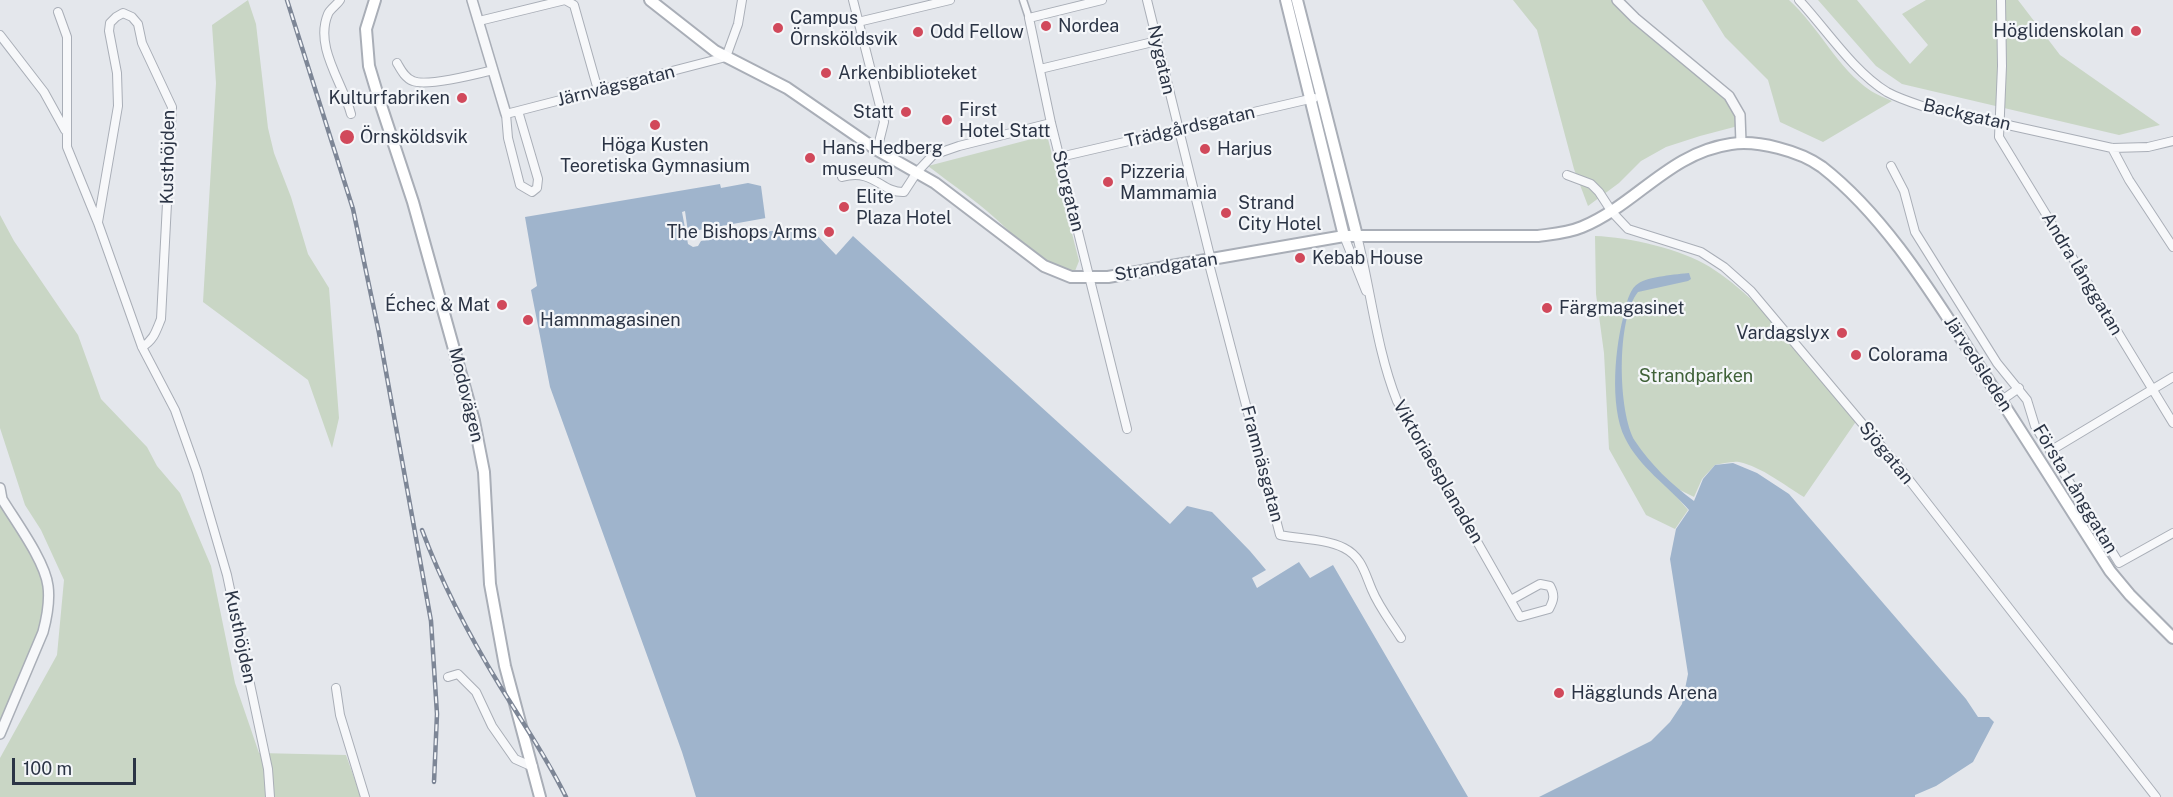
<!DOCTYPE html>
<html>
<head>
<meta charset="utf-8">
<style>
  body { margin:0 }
  #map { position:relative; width:2173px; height:797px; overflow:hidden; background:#e4e7ec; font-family:"Public Sans",sans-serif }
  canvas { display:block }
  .scale { position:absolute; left:12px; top:758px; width:124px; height:27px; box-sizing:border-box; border:3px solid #2b3445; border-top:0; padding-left:8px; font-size:18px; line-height:21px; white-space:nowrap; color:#2b3445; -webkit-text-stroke:4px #f4f6f9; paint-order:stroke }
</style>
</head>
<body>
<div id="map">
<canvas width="2173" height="797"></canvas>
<div class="scale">100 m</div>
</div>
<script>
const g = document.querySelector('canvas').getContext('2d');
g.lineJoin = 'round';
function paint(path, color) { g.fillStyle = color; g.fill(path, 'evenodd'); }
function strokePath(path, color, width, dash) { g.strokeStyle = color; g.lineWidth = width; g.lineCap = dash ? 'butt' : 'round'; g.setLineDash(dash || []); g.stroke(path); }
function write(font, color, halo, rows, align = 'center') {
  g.font = font + ' "Public Sans",sans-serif'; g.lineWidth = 4.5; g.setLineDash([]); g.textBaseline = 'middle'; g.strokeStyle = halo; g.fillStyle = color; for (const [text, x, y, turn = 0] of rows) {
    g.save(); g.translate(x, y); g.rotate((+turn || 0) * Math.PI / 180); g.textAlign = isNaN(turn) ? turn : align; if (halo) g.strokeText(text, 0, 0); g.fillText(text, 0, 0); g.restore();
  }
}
const green = new Path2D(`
  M248 0 256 24 268 128 274 153 291 197 308 254 329 288 339 418 332 448 308 380 203 302 216 83 212 25Z
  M1513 0H1611L1727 98 1736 114 1738 126 1700 136 1666 147 1641 161 1619 183 1588 206 1574 169 1537 30Z
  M1702 0H1789C1819 27 1837 68 1871 91 1877 95 1886 98 1892 101L1823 142 1780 122 1768 80 1725 37Z
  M1818 0H1857L1910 64 1928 45 1902 14 1926 0H2018L2060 55 2160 125 2119 135 1902 84 1876 66Z
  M1047 135 1079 261 1075 271C1040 267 1020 240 995 218 974 199 950 183 928 166Z
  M0 215 14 241 78 335 101 399 147 447 157 466 180 493 211 566 235 683 259 753 346 755 361 797H0V758L57 655 64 580 41 530 25 505 0 428Z
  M1595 236C1629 237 1681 249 1710 267 1768 304 1813 369 1857 420L1804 497C1784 485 1762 467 1739 462 1731 461 1722 464 1715 465L1702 479 1694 497 1680 490 1676 496 1688 510 1675 529 1646 515 1609 449 1604 353 1596 294Z
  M0 488 44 572 47 615 0 727Z`);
const water = new Path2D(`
  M748 183 761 186 767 231 814 232 836 255 853 236 1170 524 1187 506 1212 512 1250 551 1266 570 1252 578 1257 588 1299 562 1310 578 1333 565 1468 797H696L682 752 550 387 531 290 537 286 525 217 720 184 721 188Z
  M1689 273 1691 279 1688 281 1638 292C1616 319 1618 413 1635 441 1650 464 1672 485 1694 501L1703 479 1715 465 1733 463 1757 473 1789 494 1966 699 1978 717H1989L1994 722 1973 762 1936 786 1915 795V797H1539L1651 741 1670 722 1682 704 1688 674 1670 559 1676 529 1689 510C1668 486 1639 467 1625 438 1609 406 1615 344 1625 311 1627 301 1630 288 1639 283 1647 277 1678 274 1689 273Z`);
const pier = new Path2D(`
  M685 211 688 232 766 218 767 231H758L701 241 698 246 693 247 688 244 682 212Z`);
const pedestrian = new Path2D(`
  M1023 0 1029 18`);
const minor = new Path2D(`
  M340 0C337 5 330 9 328 14 314 47 343 83 351 114
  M853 0 884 122 877 150
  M1102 0 1029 18 1051 123 1127 429
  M1147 0 1211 260
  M1799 0C1826 29 1853 71 1887 92 1898 98 1910 102 1922 106L2112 148 2148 147 2173 141
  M2001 0 2002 66 1999 137 2173 423
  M58 12 67 37V147L98 223 142 347 175 410 197 472 227 575 268 769 270 797
  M479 21 565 0 574 5 598 90
  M858 22 950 0
  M0 35 44 92 65 130
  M397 63C401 70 405 78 413 81 427 87 477 74 493 70
  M1040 69 1157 41
  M518 111 538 179 537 188 532 192 520 185 508 138 506 114 518 111 726 57 738 24 742 0
  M2112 148 2129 180 2173 247
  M1060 157 1314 98
  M1891 166 1904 191 1915 232 1997 363 2027 400 2035 426 2119 563 2173 533
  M1567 175 1591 184 1599 192 1612 212 1628 229 1701 252 1724 267 1751 291 1903 472 2156 797
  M842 177C874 168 881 193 904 192L917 172 933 155 959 146 1051 123
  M98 222 118 106 117 73 109 31 110 23 116 17 123 13 132 17 138 24 142 43 172 107 161 319C156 331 154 340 142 347
  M1344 236 1366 291
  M1357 236C1371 290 1376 348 1397 401L1520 617 1549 609C1554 600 1555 595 1550 586L1540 584 1511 600
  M1208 260 1280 535C1300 539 1326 539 1344 548 1362 557 1365 574 1372 590 1379 607 1391 622 1401 638
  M2002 400 2019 388
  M2050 451 2173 377
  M448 677 458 674 476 692 492 726 515 759 533 767
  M336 688 340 715 365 797`);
const tertiary = new Path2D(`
  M472 0 506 114
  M1617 0 1635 18 1729 96 1740 115 1741 143
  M0 488 2 499C16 522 45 561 48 586 50 601 47 617 43 632L0 734`);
const secondary = new Path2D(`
  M375 0 366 29 369 66 378 96 413 202 474 421 484 472 490 584 505 666 540 797
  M650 0 715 51 787 88 877 150 935 183 1044 266 1071 277H1108L1344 236H1538C1553 234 1568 233 1582 227 1637 204 1669 153 1731 144 1758 140 1800 151 1822 167 1881 213 1926 284 1966 346 2015 421 2062 496 2110 571L2130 595 2173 638
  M1286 0 1344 236
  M1297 0 1357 236`);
const rail = new Path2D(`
  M287 0 353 209 379 333 431 621 437 714 434 782
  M422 530C442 584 470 637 500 686 523 723 547 758 566 797`);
const markers = [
  [1046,26,6,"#d1495b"],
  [778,28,6,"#d1495b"],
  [2136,31,6,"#d1495b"],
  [918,32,6,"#d1495b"],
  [826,73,6,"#d1495b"],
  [462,98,6,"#d1495b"],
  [906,112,6,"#d1495b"],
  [947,120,6,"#d1495b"],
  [655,125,6,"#d1495b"],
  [347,137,8,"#d1495b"],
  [1205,149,6,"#d1495b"],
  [810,158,6,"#d1495b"],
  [1108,182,6,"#d1495b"],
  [844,207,6,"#d1495b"],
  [1226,213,6,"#d1495b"],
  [829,232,6,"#d1495b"],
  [1300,258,6,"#d1495b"],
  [502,305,6,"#d1495b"],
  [1547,308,6,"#d1495b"],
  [528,320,6,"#d1495b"],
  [1842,333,6,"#d1495b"],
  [1856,355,6,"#d1495b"],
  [1559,693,6,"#d1495b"]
];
const poiNames = [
  ["Campus",790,18],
  ["Örnsköldsvik",790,39],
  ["Nordea",1058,26],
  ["Höglidenskolan",2124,31,"right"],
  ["Odd Fellow",930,32],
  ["Arkenbiblioteket",838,73],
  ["Kulturfabriken",450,98,"right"],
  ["First",959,110],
  ["Hotel Statt",959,131],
  ["Statt",894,112,"right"],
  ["Örnsköldsvik",360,137],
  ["Höga Kusten",655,145,"center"],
  ["Teoretiska Gymnasium",655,166,"center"],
  ["Hans Hedberg",822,148],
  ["museum",822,169],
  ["Harjus",1217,149],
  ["Pizzeria",1120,172],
  ["Mammamia",1120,193],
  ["Elite",856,197],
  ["Plaza Hotel",856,218],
  ["Strand",1238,203],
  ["City Hotel",1238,224],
  ["The Bishops Arms",817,232,"right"],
  ["Kebab House",1312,258],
  ["Échec & Mat",490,305,"right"],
  ["Färgmagasinet",1559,308],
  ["Hamnmagasinen",540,320],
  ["Vardagslyx",1830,333,"right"],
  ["Colorama",1868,355],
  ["Hägglunds Arena",1571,693]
];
const streetNames = [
  ["Nygatan",1161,60,77],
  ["Järnvägsgatan",616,86,-14],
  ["Backgatan",1967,115,13],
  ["Trädgårdsgatan",1190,127,-13],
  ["Kusthöjden",168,157,-89],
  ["Storgatan",1068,191,76],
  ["Strandgatan",1166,267,-9],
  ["Andra långgatan",2082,274,59],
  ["Järvedsleden",1978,364,57],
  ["Modovägen",466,395,76],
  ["Sjögatan",1886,453,51],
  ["Framnäsgatan",1262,464,75],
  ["Viktoriaesplanaden",1438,472,60],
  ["Första Långgatan",2075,489,59],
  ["Kusthöjden",240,637,78]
];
const parkNames = [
  ["Strandparken",1696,376]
];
paint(green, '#c9d6c5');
paint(water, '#9fb4cc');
paint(pier, '#e4e7ec');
strokePath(pedestrian, '#a9aeb7', 9);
strokePath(minor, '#a9aeb7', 10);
strokePath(tertiary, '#a9aeb7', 12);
strokePath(secondary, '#a9aeb7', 14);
strokePath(pedestrian, '#f7f8fa', 6);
strokePath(minor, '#f7f8fa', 8);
strokePath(tertiary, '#f7f8fa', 9);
strokePath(secondary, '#fff', 10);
strokePath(rail, '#7d8696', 4.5);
strokePath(rail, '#f4f6f9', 2, [7]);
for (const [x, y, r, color] of markers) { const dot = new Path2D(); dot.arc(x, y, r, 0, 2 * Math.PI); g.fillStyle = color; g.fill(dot); strokePath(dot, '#f4f6f9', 2); }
write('18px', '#2b3445', '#f4f6f9', poiNames, 'left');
write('18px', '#2b3445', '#f4f6f9', streetNames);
write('18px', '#3f6138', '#f4f6f9', parkNames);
</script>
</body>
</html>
